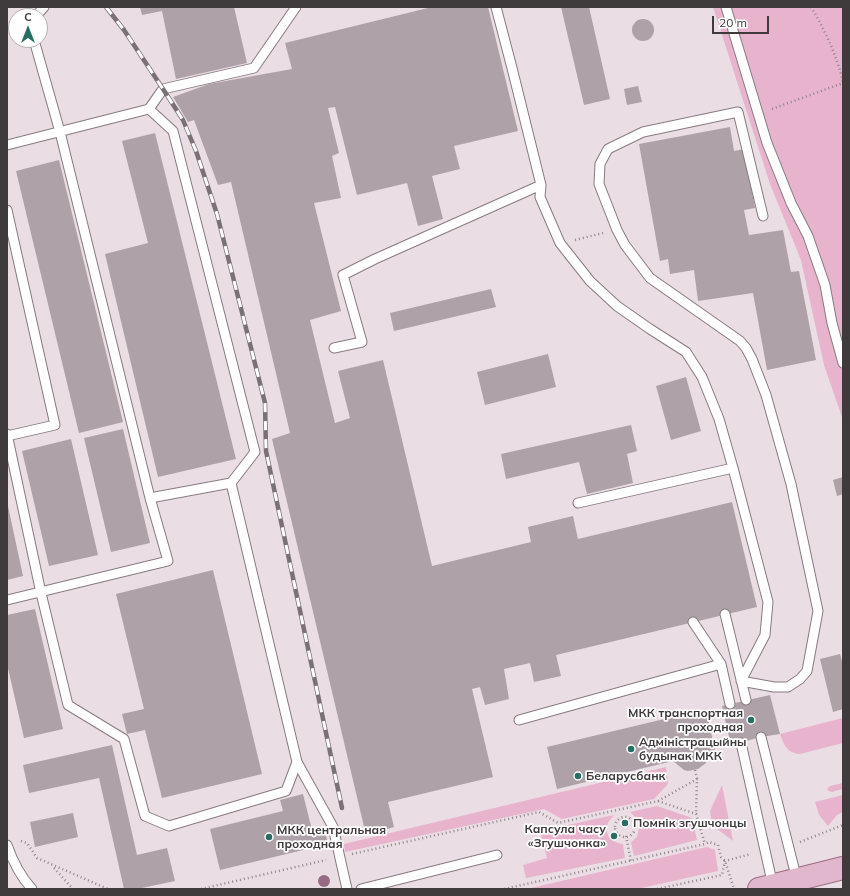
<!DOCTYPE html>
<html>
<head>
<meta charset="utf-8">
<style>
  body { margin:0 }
  #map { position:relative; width:850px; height:896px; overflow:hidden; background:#eadde3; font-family:Mulish,sans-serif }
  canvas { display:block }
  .frame { position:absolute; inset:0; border:8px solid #3f3a3c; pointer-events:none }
  .north { position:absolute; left:8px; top:8px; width:40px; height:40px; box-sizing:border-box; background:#fff; border:1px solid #b2b0b1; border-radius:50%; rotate:0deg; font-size:11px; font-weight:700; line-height:16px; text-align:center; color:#3f3a3c }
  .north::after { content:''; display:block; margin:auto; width:14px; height:18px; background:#286e64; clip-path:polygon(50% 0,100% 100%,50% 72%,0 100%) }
  .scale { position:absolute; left:712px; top:16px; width:57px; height:18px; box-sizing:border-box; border:2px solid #3f3a3c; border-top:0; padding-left:5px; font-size:12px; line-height:14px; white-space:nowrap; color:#3f3a3c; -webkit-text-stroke:3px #fff; paint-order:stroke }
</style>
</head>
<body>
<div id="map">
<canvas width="850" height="896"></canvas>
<div class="frame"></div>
<div class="north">С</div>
<div class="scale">20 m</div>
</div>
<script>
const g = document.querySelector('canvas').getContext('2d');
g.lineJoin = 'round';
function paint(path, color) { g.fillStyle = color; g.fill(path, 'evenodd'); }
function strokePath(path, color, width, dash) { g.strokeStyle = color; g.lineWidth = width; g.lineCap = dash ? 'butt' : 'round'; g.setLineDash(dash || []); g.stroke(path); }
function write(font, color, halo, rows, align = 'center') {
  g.font = font + ' Mulish,sans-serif'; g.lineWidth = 3.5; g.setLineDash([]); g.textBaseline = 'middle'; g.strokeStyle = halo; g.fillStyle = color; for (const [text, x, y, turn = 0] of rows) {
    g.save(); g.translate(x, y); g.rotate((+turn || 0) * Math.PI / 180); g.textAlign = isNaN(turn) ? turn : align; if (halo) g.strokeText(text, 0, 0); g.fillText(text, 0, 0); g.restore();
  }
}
const green = new Path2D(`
  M713 7H843V420L824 365 801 260 770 184Z
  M843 718V743L800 754C787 753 784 745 780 734Z
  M666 767 668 784 654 799 562 819 544 809 345 852 344 844Z
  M843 783V789L832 792 829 791 827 789 830 786Z
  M722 785 733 841 712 825 710 811Z
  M843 795V812L837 815 828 826 819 815 815 802Z
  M657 806 692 818 697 840 634 856 631 842 637 837 640 824 634 816 630 812Z
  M614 815C612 818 609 820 608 823 603 835 613 843 623 844L625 858 526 878 523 865 547 858 540 831Z
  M707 847 715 850 718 871 637 889H527Z`);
const building = new Path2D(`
  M140 7H234L247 63 176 79 162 11 142 15Z
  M432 7H488L518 131 454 146 460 169 432 176 443 219 418 226 407 183 357 195 335 107 328 108 339 153 332 156 341 198 314 203 341 311 310 320 335 423 350 418 338 371 383 360 432 566 531 542 528 527 573 516 578 539 732 502 757 607 556 655 561 676 534 682 530 663 504 669 509 699 485 705 480 687 472 689 493 777 388 802 394 827 366 835 272 439 290 433 231 182 218 185 194 120 188 122 173 97 209 84 292 69 285 43Z
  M561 7H589L610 99 584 105Z
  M632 30a11 11 0 1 1 22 0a11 11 0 1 1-22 0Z
  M638 86 642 102 627 105 624 89Z
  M730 127 734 151 744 149 755 208 744 210 749 235 783 230 791 272 799 271 816 360 767 370 753 293 698 301 694 270 670 274 668 259 660 261 639 144Z
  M155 133 236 459 158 477 105 254 148 243 122 141Z
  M59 160 123 422 79 433 16 171Z
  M491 289 496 307 394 331 390 313Z
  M548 354 556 387 485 405 477 372Z
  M686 377 701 431 671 440 656 386Z
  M631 425 637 451 627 454 633 483 587 494 579 462 506 479 501 454Z
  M123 429 150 543 111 552 84 438Z
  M71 439 98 555 49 566 22 451Z
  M843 477V494L837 496 833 480Z
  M8 506 23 576 7 580V507Z
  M213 570 262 774 162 798 145 730 127 734 122 714 144 709 116 594Z
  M35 609 63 729 24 738 7 664V615Z
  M840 654 843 665V709L833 712 820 659Z
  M770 695 780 734 761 737 731 745 722 706Z
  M706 709 715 751 710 752 706 763 698 769 688 771 684 770 673 761 557 789 547 747Z
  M112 745 137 855 167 848 175 881 137 889H124L99 778 29 793 23 765Z
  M303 794 312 830 324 827 328 844 220 870 210 829 283 811 280 800Z
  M73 813 78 837 35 847 30 822Z`);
const path = new Path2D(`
  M811 7C825 30 837 56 843 82
  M772 109 843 83
  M575 240 603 233
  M695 770 697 779
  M658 801 697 779 696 814
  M615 827a10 10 0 1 1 20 0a10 10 0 1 1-20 0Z
  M626 836 631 861
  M21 841 27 843 37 858 108 889
  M800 842 843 825
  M352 854 539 812 558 823 658 801 696 814 705 844
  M54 868 73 889
  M201 889 326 860
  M504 889 705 844 709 842 718 845 721 857 725 861 734 889
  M657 889 722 875 725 861 751 854`);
const service = new Path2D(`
  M496 7 512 68 541 185 540 197 560 243 590 281 617 306 650 329 686 352 702 377 719 419 733 468 768 602 765 635 741 681 774 687H788L800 679 807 671 818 611 791 484 766 395 752 359 746 348 740 341 650 278 625 245 617 230 599 184 600 164 608 149 643 132 738 112 763 216
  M726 7 767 143 791 203 808 236 825 285 832 323 843 363
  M36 16 44 7
  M149 109 163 89 254 68 296 7
  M7 145 149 109 173 131 255 452 231 483 150 498 60 132 34 40
  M7 210 55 425 7 436
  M334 348 362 342 343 275 375 259 541 185
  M7 434 41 593 68 705 124 739 145 816 169 826 286 791 297 762
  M231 483 297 762 333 827 347 889
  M578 503 733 468
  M7 600 168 561 150 498
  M725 614 746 700
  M693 622 721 664 730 704
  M519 720 721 664
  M761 737 797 880
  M741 743 773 886
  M7 845C13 862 20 876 32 889
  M361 889 497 855`);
const primary = new Path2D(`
  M759 889 843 868`);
const rail = new Path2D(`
  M106 7 124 30 163 89 183 120 196 151 217 214 265 403 266 451 342 808`);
const trees = [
  [324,881]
];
const markers = [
  [751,720,4,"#286e64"],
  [631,749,4,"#286e64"],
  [578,776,4,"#286e64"],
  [625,823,4,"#286e64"],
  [614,836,4,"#286e64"],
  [269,837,4,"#286e64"]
];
const poiNames = [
  ["МКК транспортная",743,713,"right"],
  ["проходная",743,727,"right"],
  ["Адміністрацыйны",639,742],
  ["будынак МКК",639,756],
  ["Беларусбанк",586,776],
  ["Помнік згушчонцы",633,823],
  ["Капсула часу",606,829,"right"],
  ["«Згушчонка»",606,843,"right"],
  ["МКК центральная",277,830],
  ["проходная",277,844]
];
paint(green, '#e8b3cd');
paint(building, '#aea2a8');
strokePath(service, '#877b80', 11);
strokePath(primary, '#9b6c84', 24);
strokePath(path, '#8e8689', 2.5, [1, 3]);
strokePath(service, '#fff', 9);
strokePath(primary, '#e0b7cd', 22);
strokePath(rail, '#797174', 4.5);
strokePath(rail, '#fff', 3, [9]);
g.fillStyle = '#976b86';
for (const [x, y] of trees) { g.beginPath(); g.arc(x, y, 6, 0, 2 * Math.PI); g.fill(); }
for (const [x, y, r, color] of markers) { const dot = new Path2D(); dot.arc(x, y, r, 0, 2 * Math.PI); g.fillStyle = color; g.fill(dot); strokePath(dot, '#fff', 1.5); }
write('bold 12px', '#3f3a3c', '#fff', poiNames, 'left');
</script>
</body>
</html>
